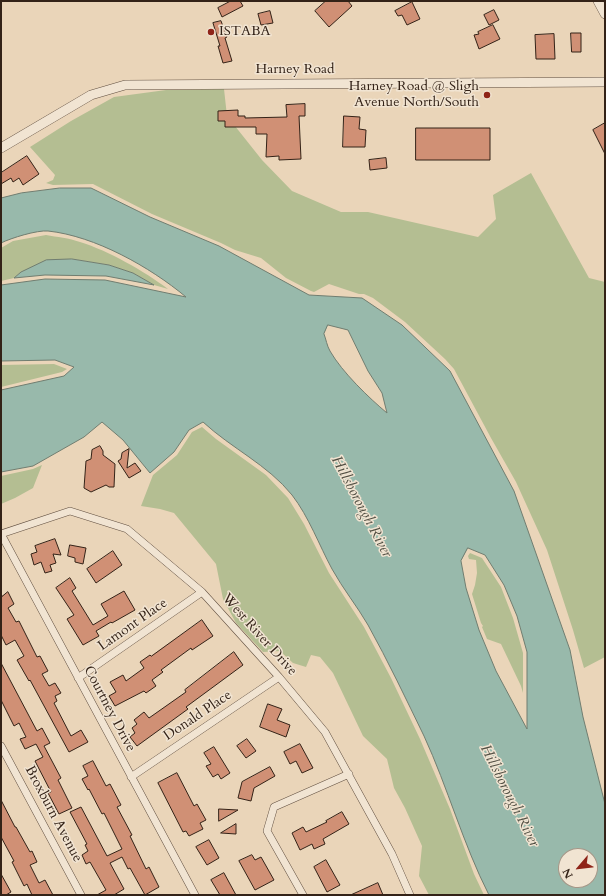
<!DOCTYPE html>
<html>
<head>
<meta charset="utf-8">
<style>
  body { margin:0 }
  #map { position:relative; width:606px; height:896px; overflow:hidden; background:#ead5b9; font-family:Cardo,serif }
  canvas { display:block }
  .frame { position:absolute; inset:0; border:2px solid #332217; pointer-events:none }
  .north { position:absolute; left:558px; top:848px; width:40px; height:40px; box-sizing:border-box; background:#f1e4d2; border:1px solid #a59687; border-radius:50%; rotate:242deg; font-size:11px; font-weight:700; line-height:16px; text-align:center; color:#332217 }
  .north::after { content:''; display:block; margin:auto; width:14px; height:18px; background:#8f2418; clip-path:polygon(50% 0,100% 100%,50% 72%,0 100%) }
</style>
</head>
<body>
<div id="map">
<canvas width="606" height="896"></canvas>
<div class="frame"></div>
<div class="north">N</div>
</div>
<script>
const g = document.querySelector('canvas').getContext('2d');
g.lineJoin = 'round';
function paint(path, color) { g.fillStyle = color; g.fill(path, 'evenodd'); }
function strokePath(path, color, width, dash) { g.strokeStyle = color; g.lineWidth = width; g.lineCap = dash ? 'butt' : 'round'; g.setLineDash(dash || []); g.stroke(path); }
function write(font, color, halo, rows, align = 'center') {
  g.font = font + ' Cardo,serif'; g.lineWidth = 3; g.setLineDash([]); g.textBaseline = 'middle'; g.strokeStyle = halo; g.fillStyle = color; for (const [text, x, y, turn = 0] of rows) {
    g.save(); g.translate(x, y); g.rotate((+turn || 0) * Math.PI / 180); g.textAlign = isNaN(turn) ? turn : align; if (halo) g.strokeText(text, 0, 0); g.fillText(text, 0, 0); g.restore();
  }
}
const green = new Path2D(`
  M224 89 227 116 262 160 292 191 341 212H368L478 237 496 219 493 195 531 173 589 278 605 282V657L584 668 573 630 547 550 516 482 491 438 454 369 445 359 405 322 373 298 364 294H359L329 284 314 292 311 291 286 278 261 258 235 250 221 243 152 214 93 184 53 185 46 183 53 180 55 175 30 147 71 121 114 97 166 90Z
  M46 235C57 237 69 238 80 242 109 251 144 271 168 289L154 285 133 273 109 265 72 259 21 272 14 278 1 281V248L13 241Z
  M54 364 67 369 62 372 1 387V365Z
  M202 427 216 439 266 475 288 498 304 524 329 573 364 627 391 678 420 739 450 809 474 874 484 895H429L419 876 422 846 405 808 394 788 387 759 363 736 333 673 320 657 311 655 306 667 293 663 280 651 263 652 236 623 223 599 216 564 174 513 160 509 141 506 153 475 177 455 192 432Z
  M42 465 33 488 15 498 1 504V476L33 469Z
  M470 553 482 558 501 587 513 618 523 653V693L521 686 501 644 487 639 482 627 483 626 481 623 472 594 475 585 477 573 476 560 469 559 468 556Z`);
const water = new Path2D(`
  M60 188H91L150 217 219 246 309 295 362 298 402 325 450 371 514 491 570 650 583 717 605 804V895H489C463 844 448 788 424 736 406 699 388 661 368 625 357 606 343 589 332 569 319 545 309 517 292 495 268 465 231 448 203 422L189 430 174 452 150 473 123 440 102 422 84 437 33 466 1 472V390L64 376 74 367 55 360 1 361V285L45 279 105 280 186 297C150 267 95 236 48 231 37 230 11 238 1 243V198L21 193ZM328 325 348 330 368 371 382 393 387 413C369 398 342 372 330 351 327 346 326 339 324 334ZM468 548 485 555 504 585 517 616 527 652V729L496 671 479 630 466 588 461 561ZM566 856H590V880H566Z
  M72 259 109 265 133 273 154 285 106 276 45 275 14 278 21 272 46 260Z`);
const building = new Path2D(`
  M231 1H240L243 6 222 17 218 8Z
  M326 1H348L352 6 329 27 315 11Z
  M412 2 420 19 407 25 402 15 398 16 395 11Z
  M494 10 499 20 489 25 484 15Z
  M270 11 273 23 261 25 258 14Z
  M221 21 227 37 225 38 232 61 223 63 218 46H220L213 23Z
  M493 25 500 39 479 49 474 35 479 34 478 32Z
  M571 33H581V52H572Z
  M554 34 555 59H536L535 35Z
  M305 104V116H299L301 159 279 160V156L266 157 267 134H256V127H225V121H218V111L238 110V116H245V118L287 117 286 105Z
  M344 116 360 117 359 129 366 130 365 147H343Z
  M605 123V154L593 130Z
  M416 128H490V160H416Z
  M27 156 39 174 23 185 19 178 13 182 11 178 1 184V173Z
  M386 158 387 168 370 170 369 160Z
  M100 446 103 451V455L115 464 114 487H109L106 485 91 492 84 488 86 461 91 459 92 450Z
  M129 449 127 468 135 463 141 471 129 478 118 461 121 459 122 453Z
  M55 539 61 555 53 554 56 563 50 565 52 571 45 573 41 562 34 565 31 554 37 552 35 546Z
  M70 545 86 548 83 564 75 562V558L68 556Z
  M113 551 122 565 96 583 87 569Z
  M70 578 76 588 72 591 93 625 108 616 101 604 124 591 135 610 112 623 111 622 96 631 99 636 83 645 67 619 74 615 56 588Z
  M8 592 14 604 8 608 16 622 19 621 37 657 40 656 48 671 42 674 49 686 55 683 61 693 55 696 57 701 54 703 71 736 81 730 88 742 69 752 30 680 29 681 17 660 24 656 15 640 6 645 1 635V594L2 596Z
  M202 620 213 636 192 650 191 648 161 670 163 672 152 680 156 686 146 693 144 691 115 706 109 696 116 692 110 682 123 675 126 681 144 668 140 662 150 655 151 656Z
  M234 652 243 665 186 707 188 709 137 746 130 737 135 733 132 728 137 724 134 720 144 712 149 718 186 692 185 690Z
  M1 663 37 731 42 728 50 743 44 746 61 778 58 780 72 808 59 814 48 793 51 792 35 761 43 757 36 744 25 749 20 739 26 737 19 723 14 726 1 700Z
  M268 704 282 709 277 720 290 725 286 737 260 727Z
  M247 739 256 751 246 758 237 746Z
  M300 744 313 768 302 773 296 761 290 764 284 752Z
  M214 747 230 773 221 779 218 774 213 777 206 766 211 764 204 753Z
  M93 761 106 786 110 784 121 805 117 807 132 835 130 836 146 869 149 867 159 887 145 895 130 868 128 869 122 857 110 863 124 889 114 895H97L106 890 90 862 86 864 82 855 88 851 85 845 87 844 70 812 81 807 107 856 122 849 104 813 102 814 89 789 88 790 82 779 88 776 83 766Z
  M270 767 275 776 254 788 251 801 238 798 242 782Z
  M177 773 194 806 197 804 206 820 200 823 203 829 189 836 186 831 183 832 158 783Z
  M1 800 15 827H16L30 852 32 851 37 862 30 865 39 883 45 880 53 895H32L27 884 24 886 12 862 14 861 1 837Z
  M219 809 238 810 219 821Z
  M342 812 349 824 323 839 325 844 314 849 312 844 300 850 292 833 303 827 306 832 327 822 326 821Z
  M236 824V834L221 833Z
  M209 840 219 858 207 865 196 847Z
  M252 855 255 860 261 857 274 880 255 890 239 861Z
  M326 860 340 885 327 892 314 867Z
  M224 873 236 895H220L211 880Z
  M1 874 11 892 6 895H1Z
  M378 883 383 895H351Z`);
const minor = new Path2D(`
  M1 534 70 511 127 529 202 592 279 677 325 732 392 854 410 895
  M1 534 195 895
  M78 678 202 592
  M1 746 81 895
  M131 777 279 677
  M303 895 267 831 274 807 349 774`);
const tertiary = new Path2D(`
  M598 1 605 14
  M1 148 91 95 125 85 605 82`);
const markers = [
  [211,32,4,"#8f2418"],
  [487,95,4,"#8f2418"]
];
const poiNames = [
  ["ISTABA",219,32],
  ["Harney Road @ Sligh",479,87,"right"],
  ["Avenue North/South",479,103,"right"]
];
const streetNames = [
  ["Harney Road",295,70],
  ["Lamont Place",133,625,-35],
  ["West River Drive",259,635,48],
  ["Courtney Drive",109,709,62],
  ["Donald Place",198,716,-34],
  ["Broxburn Avenue",53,814,62]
];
const waterNames = [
  ["Hillsborough River",361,507,62],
  ["Hillsborough River",509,796,63]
];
paint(green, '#b4be92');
paint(water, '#98b9ab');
strokePath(water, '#707d70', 1);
paint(building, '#d09075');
strokePath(building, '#332217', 1);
strokePath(minor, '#614f40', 8);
strokePath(tertiary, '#614f40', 10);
strokePath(minor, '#f1e4d2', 7);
strokePath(tertiary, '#f1e4d2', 9);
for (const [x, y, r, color] of markers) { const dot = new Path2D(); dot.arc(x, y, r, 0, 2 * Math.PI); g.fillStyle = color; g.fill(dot); strokePath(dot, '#f1e4d2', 1.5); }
write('14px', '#332217', '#f1e4d2', poiNames, 'left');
write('14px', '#332217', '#f1e4d2', streetNames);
write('italic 15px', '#514f43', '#f1e4d2', waterNames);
</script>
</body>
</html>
